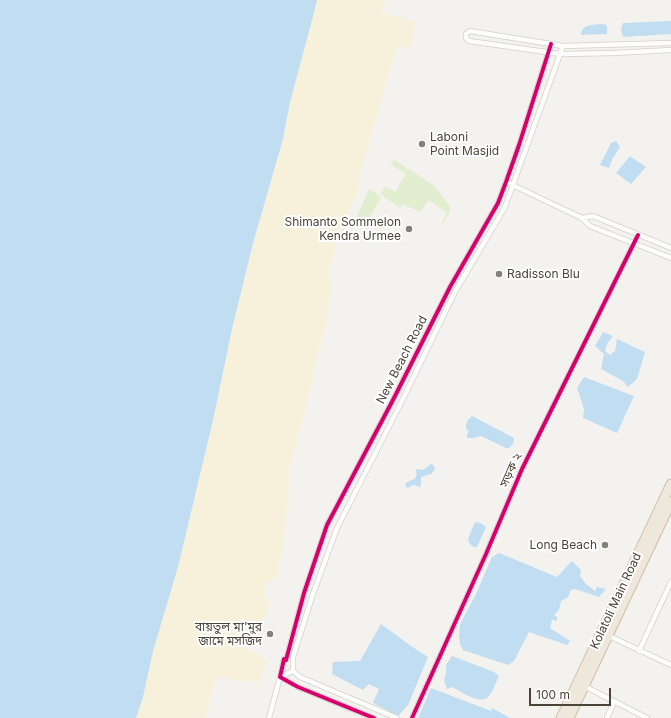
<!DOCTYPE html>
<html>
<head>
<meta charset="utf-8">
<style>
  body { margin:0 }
  #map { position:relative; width:671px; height:718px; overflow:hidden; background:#f4f2ee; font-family:Inter,sans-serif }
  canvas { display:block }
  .scale { position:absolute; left:529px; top:688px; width:82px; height:18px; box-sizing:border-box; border:2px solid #4b4439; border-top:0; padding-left:5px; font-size:12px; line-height:14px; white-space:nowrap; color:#4b4439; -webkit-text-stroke:3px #fff; paint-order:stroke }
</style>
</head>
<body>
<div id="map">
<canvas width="671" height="718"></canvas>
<div class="scale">100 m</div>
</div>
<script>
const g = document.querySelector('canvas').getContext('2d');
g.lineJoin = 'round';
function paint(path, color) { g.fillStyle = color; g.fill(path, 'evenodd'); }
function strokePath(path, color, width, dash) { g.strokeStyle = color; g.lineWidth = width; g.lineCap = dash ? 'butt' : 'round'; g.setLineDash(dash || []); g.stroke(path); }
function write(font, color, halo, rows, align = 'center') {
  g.font = font + ' Inter,"Noto Sans Bengali",sans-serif'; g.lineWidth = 4; g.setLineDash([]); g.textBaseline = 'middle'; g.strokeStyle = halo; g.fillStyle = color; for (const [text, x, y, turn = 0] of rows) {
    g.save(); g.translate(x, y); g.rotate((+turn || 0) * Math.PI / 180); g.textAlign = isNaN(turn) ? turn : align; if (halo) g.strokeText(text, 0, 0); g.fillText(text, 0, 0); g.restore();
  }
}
const green = new Path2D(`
  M394 160 396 161 435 186 450 207C451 213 446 218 443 224L442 223 447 213 429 200 421 211 420 212 403 204 400 208 381 195V192L385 187 395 192 406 174 391 165Z
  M369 189 380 196 381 198 365 225 356 219Z`);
const sand = new Path2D(`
  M317 0H384L382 12 416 22 411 46 397 47 360 173V182L357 195 336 236V248L329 271 331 291 325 331 319 348 305 411 290 464 286 521 281 559 278 566 277 576 265 584 263 591C274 606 267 612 259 627L241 619 235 643 267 660 259 683 216 677 205 718H136L143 697 153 651 178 567 213 420 232 329 253 243 283 139 290 102 312 20Z`);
const water = new Path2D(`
  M0 0H317L312 20 290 102 283 139 253 243 232 329 213 420 178 567 153 651 143 697 136 718H0Z
  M671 21V34L623 37 621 30 623 23Z
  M604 24 607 26V34L581 35C582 23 595 25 604 24Z
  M616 141 620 147 613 158 609 168 600 165 611 143Z
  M630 156 646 167 631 184 616 173Z
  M603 332 613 336 607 344 605 351 610 355 615 351 617 339 645 352 637 379 628 387 623 381 601 369 604 354 595 346Z
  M584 377 634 396 617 433 583 418 584 409 577 388Z
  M472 416 514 438 513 444 509 448H506L481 436 473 438H467V435L469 431 466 429C466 423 467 420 472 416Z
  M431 464 433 465 435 468 434 471 431 474 421 477V486L419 487 414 485 411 486 408 488 406 487 405 484C410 479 419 481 416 470L417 469 423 470Z
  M475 522 481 523 486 527 477 547C471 547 470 545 468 539Z
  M499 553 557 577 572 561 581 570 580 576 586 584 595 591 597 587 606 589 599 597 575 589 571 590 568 597 561 601 559 610 554 615 557 617V621L552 620 550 628 570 641 567 645 529 632 514 661 508 665 463 650 460 644 459 636 460 624 476 594 492 557Z
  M381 624 411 646 428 657 408 705 398 716 373 703 379 689 369 684 363 690 332 674 333 662 360 661Z
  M452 656 494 672 499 676C496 682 492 693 488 697 480 705 461 692 453 687L447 689 444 680 446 673V665Z
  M431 688 491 711 492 708 510 718H418Z`);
const street = new Path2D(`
  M671 43 563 46 470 31 466 34V38L469 41 560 54 615 53 671 50
  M506 182 582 218 590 226 671 258
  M582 218 593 216 671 248
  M607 635 671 665
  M639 651 671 582
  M293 671V657L313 594 337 528 402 401 455 292 505 207 563 46
  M293 671 300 677 397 718
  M584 686 647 718
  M269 718 280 677 293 671
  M374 718 298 687 280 677 284 659 286 660 304 593 327 525 394 398 450 287 498 203 506 182 519 145 551 44
  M412 718 486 554 522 469 638 235
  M607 718 614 702`);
const highway = new Path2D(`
  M561 718 671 484
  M569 718 671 502`);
const cycleway = new Path2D(`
  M374 718 298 687 280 677 284 659 286 660 304 593 327 525 394 398 450 287 498 203 506 182 519 145 551 44
  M412 718 486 554 522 469 638 235`);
const markers = [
  [422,144,4,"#868178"],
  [409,229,4,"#868178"],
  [499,274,4,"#868178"],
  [605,545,4,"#868178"],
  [270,634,4,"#868178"]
];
const poiNames = [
  ["Laboni",430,137,"left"],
  ["Point Masjid",430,151,"left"],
  ["Shimanto Sommelon",401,222],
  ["Kendra Urmee",401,236],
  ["Radisson Blu",507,274,"left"],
  ["Long Beach",597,545],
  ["বায়তুল মা'মুর",262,627],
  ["জামে মসজিদ",262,641]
];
const streetNames = [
  ["New Beach Road",402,360,-63],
  ["সড়ক ২",511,470,-66],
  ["Kolatoli Main Road",616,601,-65]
];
paint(green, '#e1eecf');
paint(sand, '#f7f0da');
paint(water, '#c0ddf1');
strokePath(street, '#d2d0cb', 6);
strokePath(highway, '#ccbfa9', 11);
strokePath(street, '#fdfdfc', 4.5);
strokePath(highway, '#ede8db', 9);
strokePath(cycleway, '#d6006c', 4);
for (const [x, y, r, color] of markers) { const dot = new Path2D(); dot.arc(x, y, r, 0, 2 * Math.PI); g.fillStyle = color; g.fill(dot); strokePath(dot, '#fff', 1.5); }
write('12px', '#4b4439', '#fff', poiNames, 'right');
write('12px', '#4b4439', '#fff', streetNames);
</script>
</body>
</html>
